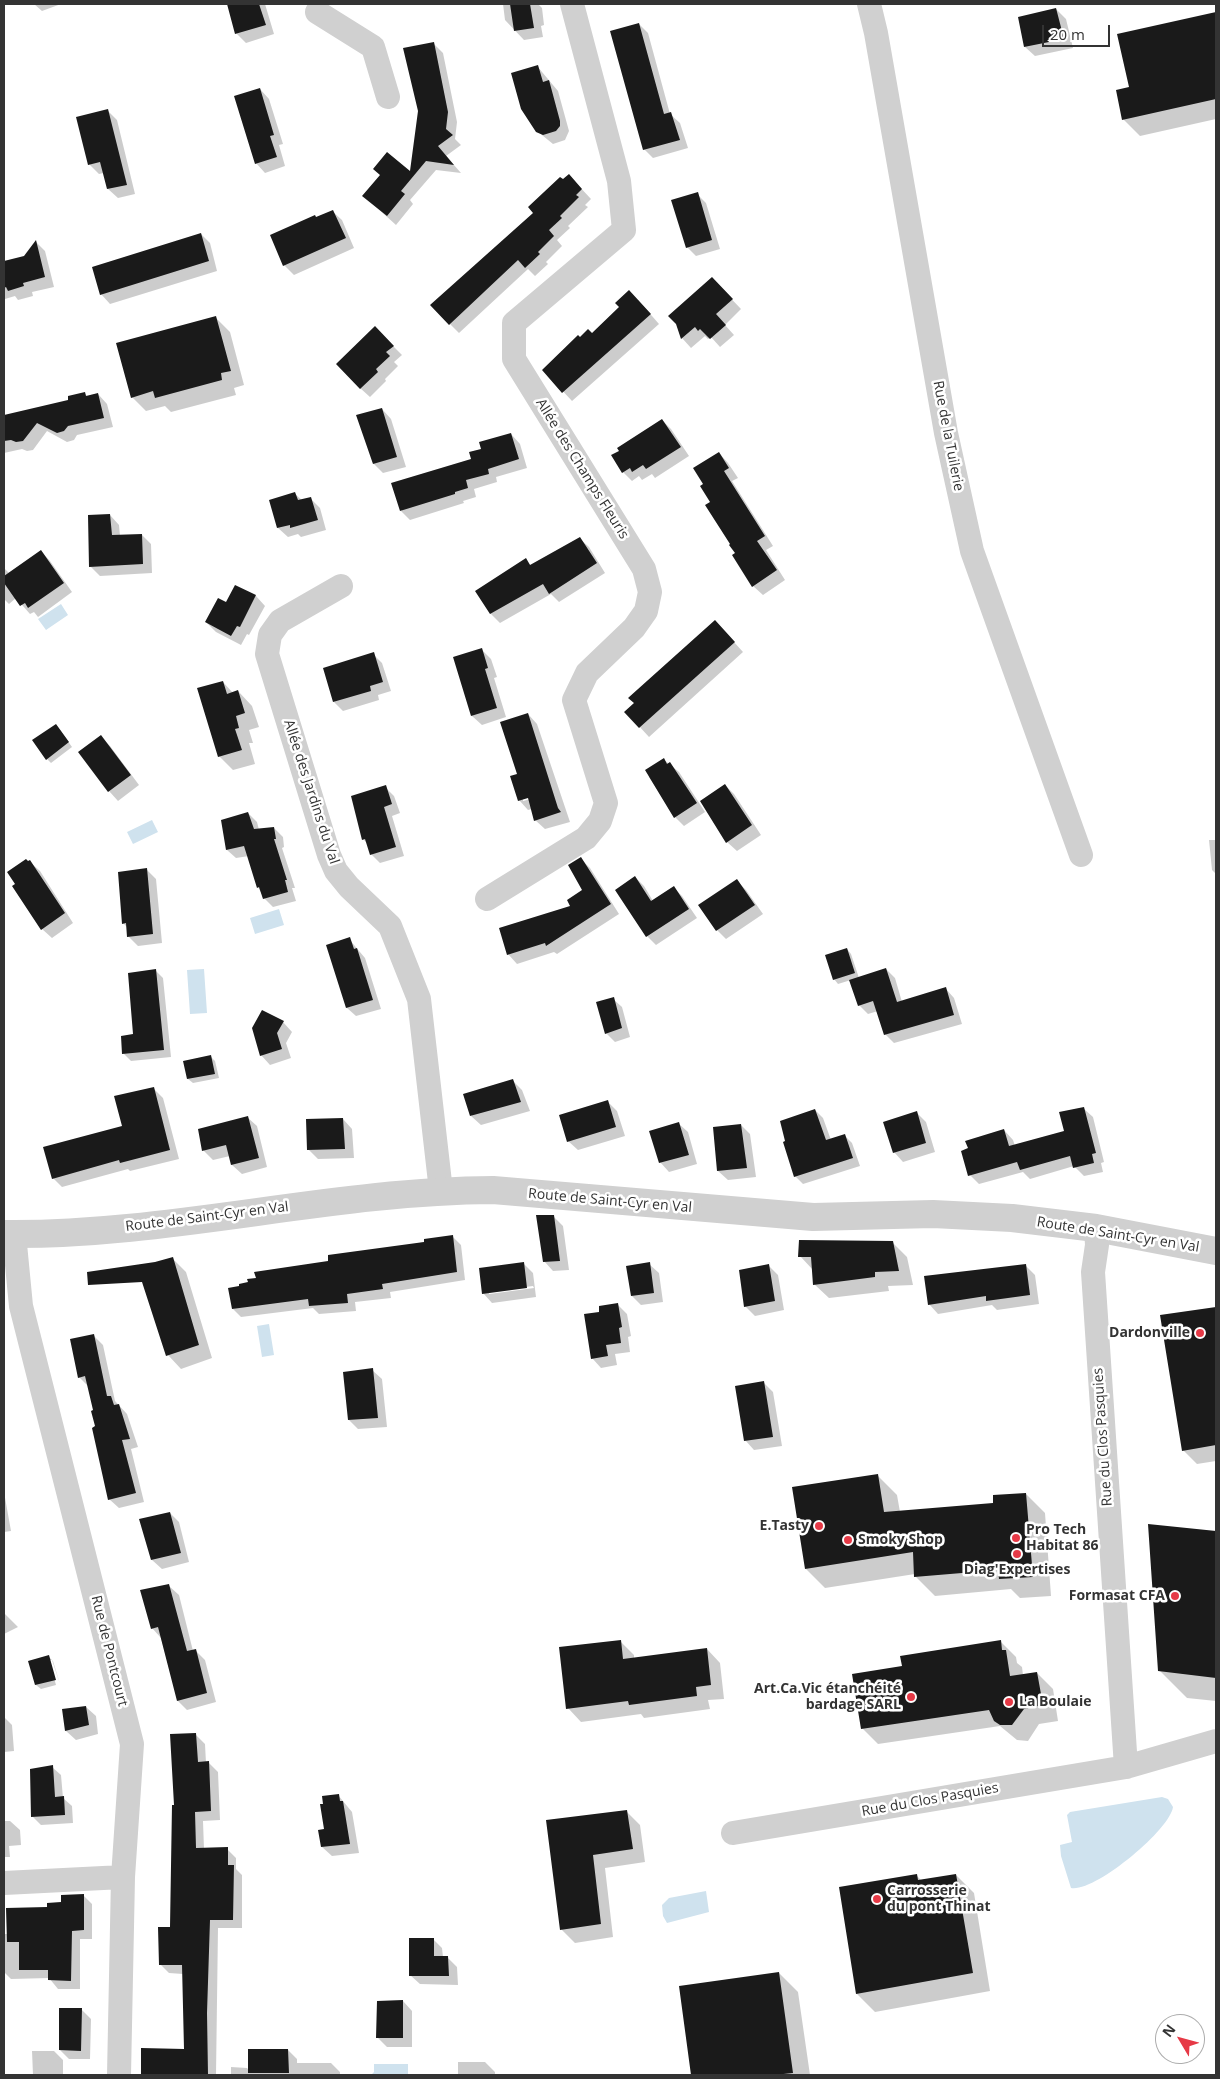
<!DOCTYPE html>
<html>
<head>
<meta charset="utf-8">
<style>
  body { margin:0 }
  #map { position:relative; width:1220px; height:2079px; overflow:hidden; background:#fff; font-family:"Open Sans",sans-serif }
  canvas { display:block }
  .frame { position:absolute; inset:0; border:5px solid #333; pointer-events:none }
  .north { position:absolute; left:1155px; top:2014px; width:50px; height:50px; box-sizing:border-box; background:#fff; border:1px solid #adadad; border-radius:50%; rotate:307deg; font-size:14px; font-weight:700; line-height:20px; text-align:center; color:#333 }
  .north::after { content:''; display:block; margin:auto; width:18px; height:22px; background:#e63946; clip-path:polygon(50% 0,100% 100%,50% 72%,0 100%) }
  .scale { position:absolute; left:1042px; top:25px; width:68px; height:22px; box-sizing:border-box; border:2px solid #333; border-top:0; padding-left:6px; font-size:15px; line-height:18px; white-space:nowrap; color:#333; -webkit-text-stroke:4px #fff; paint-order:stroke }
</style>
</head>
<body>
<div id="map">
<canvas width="1220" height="2079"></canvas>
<div class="frame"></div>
<div class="north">N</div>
<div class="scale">20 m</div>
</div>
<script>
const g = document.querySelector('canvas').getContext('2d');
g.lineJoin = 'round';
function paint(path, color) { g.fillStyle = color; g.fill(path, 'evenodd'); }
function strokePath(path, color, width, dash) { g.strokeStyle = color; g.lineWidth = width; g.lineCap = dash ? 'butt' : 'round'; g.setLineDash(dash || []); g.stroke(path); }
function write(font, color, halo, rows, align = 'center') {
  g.font = font + ' "Open Sans",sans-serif'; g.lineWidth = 5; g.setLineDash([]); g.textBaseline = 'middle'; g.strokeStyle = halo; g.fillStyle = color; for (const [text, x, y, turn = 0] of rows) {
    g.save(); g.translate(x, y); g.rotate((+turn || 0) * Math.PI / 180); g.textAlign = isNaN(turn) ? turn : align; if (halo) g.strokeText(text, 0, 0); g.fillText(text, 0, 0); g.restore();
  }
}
const water = new Path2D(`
  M61 604 68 615 46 630 38 619Z
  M152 820 158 832 133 844 127 832Z
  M279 909 284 925 255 934 250 918Z
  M204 969 207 1013 190 1014 187 970Z
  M269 1324 274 1355 262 1357 257 1326Z
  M1162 1797 1168 1799 1173 1807C1170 1830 1094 1893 1071 1888L1061 1856 1060 1845 1072 1842 1067 1815 1070 1812Z
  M706 1891 709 1912 667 1923 663 1916 662 1905 669 1898Z
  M374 2064H408V2075H371L374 2072Z`);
const shadow = new Path2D(`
  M34 4H61L42 11Z
  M228 4H265L274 34 246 43 236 33Z
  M503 4H538L542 8 544 25 541 26 543 37 524 40 505 20Z
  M1056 9 1066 19 1073 48 1035 56 1025 47Z
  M1216 13V119L1140 136 1124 120 1117 91 1130 88 1118 35Z
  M639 24 648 33 670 114 680 123 688 148 653 158 644 149Z
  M433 43 443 53 457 122 455 139 461 145 446 156 461 173 436 170 410 200 413 204 396 225 364 196 411 173Z
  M537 66 558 91 569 131 565 140 553 144 537 131Z
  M260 89 269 99 283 144 279 145 285 166 265 173 256 163Z
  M107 110 117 120 135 194 118 198 108 189 104 173 99 174 90 165Z
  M578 185 591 199 585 205 588 207 568 226 570 228 557 240 562 246 546 262 548 264 535 276 528 269 459 333 450 324Z
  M697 194 706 203 720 249 696 256 687 247Z
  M332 211 342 220 354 248 294 275 284 265 271 236Z
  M201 234 210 243 217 271 110 304 101 294Z
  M36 242 45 251 54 287 32 292 33 296 18 300 15 296 5 299 4 263 24 257Z
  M721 288 741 309 725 325 734 335 720 347 711 337 708 339 705 336 691 348 682 338 677 324Z
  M638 300 659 324 572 401 543 370 580 338 592 334 621 307Z
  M215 317 230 332 244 385 234 388 236 395 171 412 165 406 146 411 132 397Z
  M375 328 402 355 394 362 398 366 385 379 386 381 370 397 360 388Z
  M85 394 88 397 98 394 107 404 113 427 77 435 74 440 67 442 47 431 33 450 27 451 22 449 4 453V416L70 401Z
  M382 409 391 419 406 467 383 473 374 464Z
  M662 420 671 429 689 456 655 478 652 474 642 480 639 476 632 481 623 472Z
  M511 434 520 444 527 468 496 477 497 482 474 489 476 497 463 501 464 503 410 520 401 511 473 460 483 450Z
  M719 453 728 463 738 478 732 481 773 546 766 550 785 580 763 595 753 586 733 555 736 553 712 502Z
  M295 494 302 500 310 498 320 508 326 530 301 537 298 534 288 537 278 528 270 501Z
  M110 515 119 525 120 536 142 535 151 544 152 573 100 576 90 566Z
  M579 538 589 547 605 573 559 602 551 594 500 623 491 614 477 591 525 560 532 566Z
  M41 551 50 561 72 592 38 617 34 612 30 614 16 598 9 604 4 599V568L9 573Z
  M236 587 256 596 265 606 249 635 247 634 241 645 216 632 206 622 226 604Z
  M724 631 743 652 649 737 626 712Z
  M482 650 491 659 497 677 494 678 506 717 482 725 472 716Z
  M373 654 382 663 391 691 378 695 379 700 343 711 334 702Z
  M223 682 233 693 238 691 252 706 259 727 249 730 253 743H249L255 764 233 770 219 756Z
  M528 714 537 724 570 822 545 829 535 820 532 809 528 810 519 800 518 775ZM534 796V798L523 801V798Z
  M60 730 72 747 51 763 47 759Z
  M101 737 110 746 139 785 118 801 109 791 80 752Z
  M663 759 679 772 705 812 684 826 675 817 649 777Z
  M725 785 734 794 761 835 737 851 727 842Z
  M385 787 394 796 400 813 392 816 404 856 380 863 371 854 368 844 363 839Z
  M248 813 257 822 259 830 274 828 283 837 284 847 282 848 295 888H292L296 901 273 907 264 898 258 887 249 856 236 858 227 850 223 820Z
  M1209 840H1216V874L1212 870Z
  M581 859 590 868 619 914 557 954 554 952 517 964 508 954 572 906 584 890Z
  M28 862H30L40 871 73 923 52 938 42 929 17 885Z
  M147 870 156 879 162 943 138 946 128 936 127 927 123 923Z
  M635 877 644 886 653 901 673 887 682 896 697 918 656 945 647 936Z
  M737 881 746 890 763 914 726 939 717 930Z
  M349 939 365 958 381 1009 356 1016 347 1008Z
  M847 949 851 954 859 978 886 969 895 978 902 1002 946 989 954 998 962 1024 894 1043 885 1034 878 1011 868 1014 859 1005 851 980 838 984 834 979Z
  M156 971 163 978 171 1057 131 1061 123 1053 135 1035Z
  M613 999 622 1007 630 1037 615 1042 606 1033Z
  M283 1022 292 1032 286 1043 291 1058 270 1065 261 1055Z
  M211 1057 215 1061 219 1078 193 1083 188 1079 185 1062Z
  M513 1081 522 1090 530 1111 481 1125 471 1116Z
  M154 1089 163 1098 179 1159 130 1171 128 1169 62 1187 53 1178 124 1127Z
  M608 1102 617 1111 625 1136 578 1150 568 1141Z
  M1083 1108 1093 1117 1104 1162 1101 1163 1103 1172 1084 1176 1074 1166 1030 1179 1023 1172 979 1184 970 1175 1004 1130 1013 1140 1015 1146 1065 1132Z
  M815 1110 823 1118 831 1140 844 1135 852 1143 860 1166 803 1184 795 1176Z
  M917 1113 926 1122 935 1152 903 1162 894 1152Z
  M247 1117 257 1126 267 1167 242 1174 232 1165 230 1156 213 1160 204 1151 199 1130Z
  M343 1119 352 1129 354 1158 318 1159 308 1149Z
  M678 1123 688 1132 697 1164 669 1172 660 1162Z
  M741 1125 750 1134 756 1177 728 1180 718 1171 714 1128Z
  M1216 1173V1190L1215 1189Z
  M553 1216 563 1226 569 1270 553 1271 544 1261Z
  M452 1236 461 1245 465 1280 390 1292 391 1298 355 1302 356 1311 319 1314 313 1308 241 1317 233 1309 330 1262Z
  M892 1242 907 1257 913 1285 888 1286 889 1291 829 1298 814 1284 813 1270 800 1256Z
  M172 1258 186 1272 212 1358 181 1369 168 1355Z
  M523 1263 533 1273 536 1297 492 1303 483 1293ZM533 1286 534 1288 489 1294V1292Z
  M649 1264 659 1273 663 1302 641 1305 632 1296Z
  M769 1266 778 1275 784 1310 755 1316 745 1306Z
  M1026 1266 1035 1275 1039 1304 997 1310 992 1305 938 1314 929 1304Z
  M618 1305 627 1314 631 1336 628 1337 630 1352 615 1354 617 1365 601 1368 592 1358 601 1313Z
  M1216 1308V1461L1197 1464 1183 1450 1162 1316Z
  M94 1336 103 1345 115 1401 127 1414 138 1447 131 1449 144 1502 119 1508 109 1499 94 1411 88 1386 79 1377Z
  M372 1370 382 1379 387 1427 358 1429 349 1420Z
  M764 1383 773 1392 782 1446 754 1450 745 1440Z
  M878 1476 897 1495 900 1512 995 1504 1026 1494 1045 1513 1051 1596 1020 1598 1011 1589 935 1596 915 1576V1574L825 1588 806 1569Z
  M4 1492 11 1531 4 1532Z
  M170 1513 179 1522 189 1562 162 1569 152 1560 140 1520Z
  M1150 1525 1216 1532V1701L1187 1698 1160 1671Z
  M169 1586 179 1595 193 1651H196L205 1660 216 1702 187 1710 178 1701 161 1638 152 1628Z
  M4 1613 18 1627 4 1634Z
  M620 1641 634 1655V1659L707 1649 720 1663 724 1699 708 1700 710 1709 644 1718 641 1714 581 1722 568 1708Z
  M1000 1641 1016 1657 1017 1663 1022 1667 1023 1675 1037 1673 1053 1689 1058 1721 1039 1724 1028 1741 1017 1740 1000 1726 878 1744 862 1728 904 1667Z
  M48 1656 53 1661 60 1684 52 1660H49L56 1685 41 1689 36 1685 30 1661Z
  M86 1707 96 1716 98 1734 76 1740 66 1731 63 1710Z
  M4 1717 12 1725 14 1751 4 1752Z
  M196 1735 205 1744 206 1763H209L218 1772 220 1820 203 1821 204 1849H227L236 1858V1869L242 1875V1928H218L216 2075H142V2050H185L183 1974 169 1973 160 1964 171 1928V1894H173L175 1806Z
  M52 1767 61 1775 63 1798 72 1806 73 1823 41 1825 32 1816Z
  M338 1795 352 1812 359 1853 332 1856 322 1847 326 1830Z
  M627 1812 640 1825 645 1862 605 1868 613 1937 575 1943 562 1930 547 1821Z
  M4 1821H10L20 1830 21 1845 9 1846 10 1857H4Z
  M916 1875 921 1880 956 1875 974 1893 990 1991 875 2012 857 1994 840 1888Z
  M83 1895 92 1904V1939H80V1989H58L49 1978 11 1979 4 1972V1934H8L48 1908Z
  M433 1939 442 1948 443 1957H447L457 1967 458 1985 420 1984 410 1975Z
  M779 1973 798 1992 810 2075H693L680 1987Z
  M403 2001 412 2011V2047H387L378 2038Z
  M81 2009 91 2019 90 2059H69L60 2050Z
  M288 2050 297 2059V2063H331L340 2072V2075H231V2067L247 2068 249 2070Z
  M32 2051H54L63 2060V2075H33Z
  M458 2062H485L495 2072V2075H458Z`);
const building = new Path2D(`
  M227 4H259L266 25 235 34Z
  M510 4H530L534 28 514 31Z
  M1056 8 1064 39 1024 47 1018 17Z
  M1216 12V99L1122 120 1116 90 1129 87 1117 34Z
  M639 23 664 114 671 112 680 140 643 150 610 31Z
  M434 42 448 112 446 129 453 135 438 146 454 165 426 161 401 191 405 194 387 216 362 196 380 175 373 169 387 152 410 171 418 111 403 48Z
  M538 65 543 82 549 80 560 121V126L556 131 543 135 536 132 521 109 511 73Z
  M260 88 274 135 270 136 277 157 255 164 234 96Z
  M108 109 127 185 107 189 100 162 88 165 76 117Z
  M569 174 582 189 576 195 579 197 560 216 562 218 549 230 554 236 538 252 540 254 525 268 518 260 449 325 430 305 533 213 528 207 560 177 563 179Z
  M698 192 712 240 686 248 671 200Z
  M333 210 346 238 283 266 270 235 315 215 316 217Z
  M201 233 209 261 100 295 92 267Z
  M36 240 45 277 23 283 24 286 8 291 6 287 4 288V261L24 256Z
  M712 277 733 299 716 314 726 325 710 339 700 329 698 331 695 327 681 339 676 324 668 316Z
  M629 290 651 314 562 393 542 370 578 335 580 337 588 329 592 333 619 307 615 303Z
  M216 316 231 371 221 373 222 380 155 398 153 391 131 398 116 343Z
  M375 326 394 346 386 352 390 356 376 369 378 372 360 389 336 364Z
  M85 392 86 396 98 393 104 418 68 426 64 431 57 433 37 423 23 441 16 442 11 440 4 441V415L68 400V396Z
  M382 408 397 457 373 464 356 415Z
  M662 419 681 447 646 469 643 465 632 472 630 468 622 473 611 455 619 451 617 448Z
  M511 433 519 459 488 469 489 474 466 480 468 488 455 492V494L400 511 391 483 471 459 469 452 481 449 479 442Z
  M719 452 729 468 724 471 765 536 757 541 777 570 752 587 732 555 735 553 729 545 730 544 705 505 710 502 700 486 703 484 693 468Z
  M295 492 298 500 311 497 318 520 290 528V525L277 528 269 500Z
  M110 514 112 535 142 534 143 564 89 567 88 515Z
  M580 537 597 563 549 594 543 584 490 614 475 591 526 558 530 565Z
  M41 550 64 583 28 608 25 603 20 606 4 583V576Z
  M235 585 256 595 240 627 237 626 231 636 205 622 218 598 226 602Z
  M715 620 735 642 639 728 624 712 634 703 628 698Z
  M482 648 488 668 485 669 497 708 471 716 453 657Z
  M374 652 383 682 370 686 371 691 333 702 323 668Z
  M223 681 227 694 238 690 245 713 236 716 239 728 235 729 242 750 218 757 197 688Z
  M528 713 558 808 561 812 534 821 528 798 518 801 510 776 517 774 500 722Z
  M56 724 69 742 46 760 32 740Z
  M101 735 131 775 108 792 78 752Z
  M664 758 667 764 670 762 697 803 674 818 645 770Z
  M725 784 752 825 726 843 700 801Z
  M386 785 392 804 384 807 396 847 370 855 365 839 362 840 351 796Z
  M248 812 254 829 274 827 276 839H274L287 880H285L288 892 263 899 259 887 257 888 244 846 226 850 221 820Z
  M581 857 611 904 546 946 545 943 507 955 499 928 570 906 567 900 582 890 568 865Z
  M26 859 28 861 30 860 65 913 41 930 12 886 15 884 7 872Z
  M147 868 153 934 127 937 126 923 122 924 118 872Z
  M635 876 651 901 674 886 689 909 646 937 615 890Z
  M737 879 755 905 716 931 698 905Z
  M350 937 354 949 357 948 373 1000 346 1008 326 945Z
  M847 948 855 973 833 980 825 955Z
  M886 968 897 1002 946 987 954 1015 884 1035 873 1001 858 1006 849 980Z
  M156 969 164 1050 122 1054 121 1036 133 1034 128 973Z
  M614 997 622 1028 605 1034 596 1002Z
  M262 1010 284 1021 277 1033 282 1049 260 1056 252 1028Z
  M211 1055 215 1074 187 1079 183 1061Z
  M513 1079 521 1102 470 1116 463 1094Z
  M154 1087 170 1150 120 1163 119 1160 52 1179 43 1147 122 1126 114 1096Z
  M608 1100 616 1127 567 1142 559 1115Z
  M1084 1107 1096 1153 1092 1154 1094 1163 1073 1168 1070 1156 1020 1170 1017 1162 968 1176 961 1151 968 1148 965 1141 1004 1129 1009 1146 1064 1131 1059 1112Z
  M815 1109 826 1140 845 1134 853 1158 794 1177 783 1142 785 1141 780 1121Z
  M917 1111 926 1143 893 1153 883 1122Z
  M248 1116 259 1158 231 1165 226 1145 202 1151 198 1129Z
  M343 1118 345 1149 307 1150 306 1119Z
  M679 1122 689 1155 659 1163 649 1131Z
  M741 1124 747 1168 717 1171 713 1127Z
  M536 1215H554L560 1261 543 1262Z
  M453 1235 457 1272 382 1284 383 1289 347 1294 348 1303 309 1306 308 1299 232 1309 228 1288 239 1286V1284L248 1282 247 1279 256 1278 254 1272 328 1261V1255L424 1242V1239Z
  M799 1240 893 1241 899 1271 875 1272V1277L813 1285 811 1257H798Z
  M173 1257 199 1345 166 1356 142 1282 88 1285 87 1272 155 1262Z
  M524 1262 527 1288 482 1294 479 1268Z
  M650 1262 654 1293 631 1296 626 1266Z
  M769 1264 775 1301 744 1307 739 1270Z
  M1026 1264 1030 1295 986 1301V1296L928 1305 924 1276Z
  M618 1303 622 1327 619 1328 621 1343 606 1345 608 1356 591 1359 584 1314 599 1312V1306Z
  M1216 1307V1445L1182 1451 1160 1315Z
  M94 1334 107 1396H111L114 1405 119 1404 130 1439 122 1440 136 1493 108 1500 92 1428 95 1426 91 1411 93 1410 85 1376 78 1378 70 1339Z
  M373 1368 378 1418 348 1420 343 1372Z
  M764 1381 773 1437 744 1441 735 1386Z
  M878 1474 884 1512 993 1503V1495L1026 1493 1033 1577 999 1579 998 1570 914 1577 913 1552 805 1569 792 1487Z
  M170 1512 181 1553 151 1560 139 1519Z
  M1148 1524 1216 1531V1678L1158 1671Z
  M169 1584 187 1651 196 1649 207 1693 177 1701 158 1627 151 1629 140 1590Z
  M621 1640 623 1659 707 1648 711 1685 696 1687 697 1696 629 1705 628 1701 566 1709 559 1647Z
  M1001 1640 1002 1650H1006L1010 1676 1037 1672 1043 1705 1024 1709 1012 1725H1000L994 1721 989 1710 861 1729 852 1674 902 1666 900 1656Z
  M49 1655 56 1680 35 1685 28 1661Z
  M86 1706 89 1725 65 1731 62 1709Z
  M196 1733 198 1762 209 1761 211 1811 195 1812 196 1848 228 1847V1865H234L233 1920H210L207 2013 208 2075H141V2048L184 2049 182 1965H159L158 1927H170L172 1805H174L170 1734Z
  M53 1765 55 1797 64 1796 65 1815 31 1817 30 1769Z
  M339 1794 340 1801H343L350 1844 321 1847 318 1830 324 1829 320 1804H323L322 1796Z
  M627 1810 633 1849 593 1855 601 1924 560 1930 546 1820Z
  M917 1874 918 1880 956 1874 973 1973 856 1994 839 1887Z
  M84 1894V1930L72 1931 71 1981 48 1980V1970H19V1942H7L6 1908 47 1907V1903L61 1902V1895Z
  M409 1938H434V1956H448L449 1976H409Z
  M779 1972 793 2073 774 2075H691L679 1986Z
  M403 2000V2038H376L377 2001Z
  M59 2008H82L81 2051 59 2050Z
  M248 2049H288L289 2073H248Z`);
const minor = new Path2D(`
  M869 4 876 33 946 433 972 551 1081 855
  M317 12 373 47 388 97
  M341 586 280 621 270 635 267 654 329 855 336 871 349 887 390 926 419 999 441 1191
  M487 899 586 838 600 821 606 803 574 700 587 673 634 628 646 611 650 592 644 569 514 359V323L624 230 619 181 572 4
  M1096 1228 1097 1245 1093 1272 1126 1767
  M14 1234 21 1306 132 1744 123 1877 119 2075
  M733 1833 1126 1767 1216 1741
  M4 1883 123 1877`);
const tertiary = new Path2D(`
  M4 1234C168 1236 329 1191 493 1190L813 1217 933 1214 1012 1218 1096 1228 1216 1251`);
const markers = [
  [1200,1333,5,"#e63946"],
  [819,1526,5,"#e63946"],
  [1016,1538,5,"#e63946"],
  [848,1540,5,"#e63946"],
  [1017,1554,5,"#e63946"],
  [1175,1596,5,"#e63946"],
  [911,1697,5,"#e63946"],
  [1009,1702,5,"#e63946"],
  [877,1899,5,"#e63946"]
];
const streetNames = [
  ["Rue de la Tuilerie",948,436,79],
  ["Allée des Champs Fleuris",582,469,58],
  ["Allée des Jardins du Val",311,792,72],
  ["Route de Saint-Cyr en Val",610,1201,5],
  ["Route de Saint-Cyr en Val",207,1217,-7],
  ["Route de Saint-Cyr en Val",1118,1235,9],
  ["Rue du Clos Pasquies",1103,1437,-94],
  ["Rue de Pontcourt",109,1651,76],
  ["Rue du Clos Pasquies",930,1800,-10]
];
const poiNames = [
  ["Dardonville",1190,1333],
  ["E.Tasty",809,1526],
  ["Pro Tech",1026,1530,"left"],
  ["Habitat 86",1026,1546,"left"],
  ["Smoky Shop",858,1540,"left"],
  ["Diag'Expertises",1017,1570,"center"],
  ["Formasat CFA",1165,1596],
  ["Art.Ca.Vic étanchéité",901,1689],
  ["bardage SARL",901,1705],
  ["La Boulaie",1019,1702,"left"],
  ["Carrosserie",887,1891,"left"],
  ["du pont Thinat",887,1907,"left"]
];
paint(water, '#cfe2ee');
paint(shadow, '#0003');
paint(building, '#1a1a1a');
strokePath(minor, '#d0d0d0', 24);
strokePath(tertiary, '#d0d0d0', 28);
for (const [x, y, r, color] of markers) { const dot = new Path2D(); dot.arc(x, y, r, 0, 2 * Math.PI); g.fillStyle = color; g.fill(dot); strokePath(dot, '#fff', 2); }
write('14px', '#333', '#fff', streetNames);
write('bold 14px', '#333', '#fff', poiNames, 'right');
</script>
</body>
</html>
